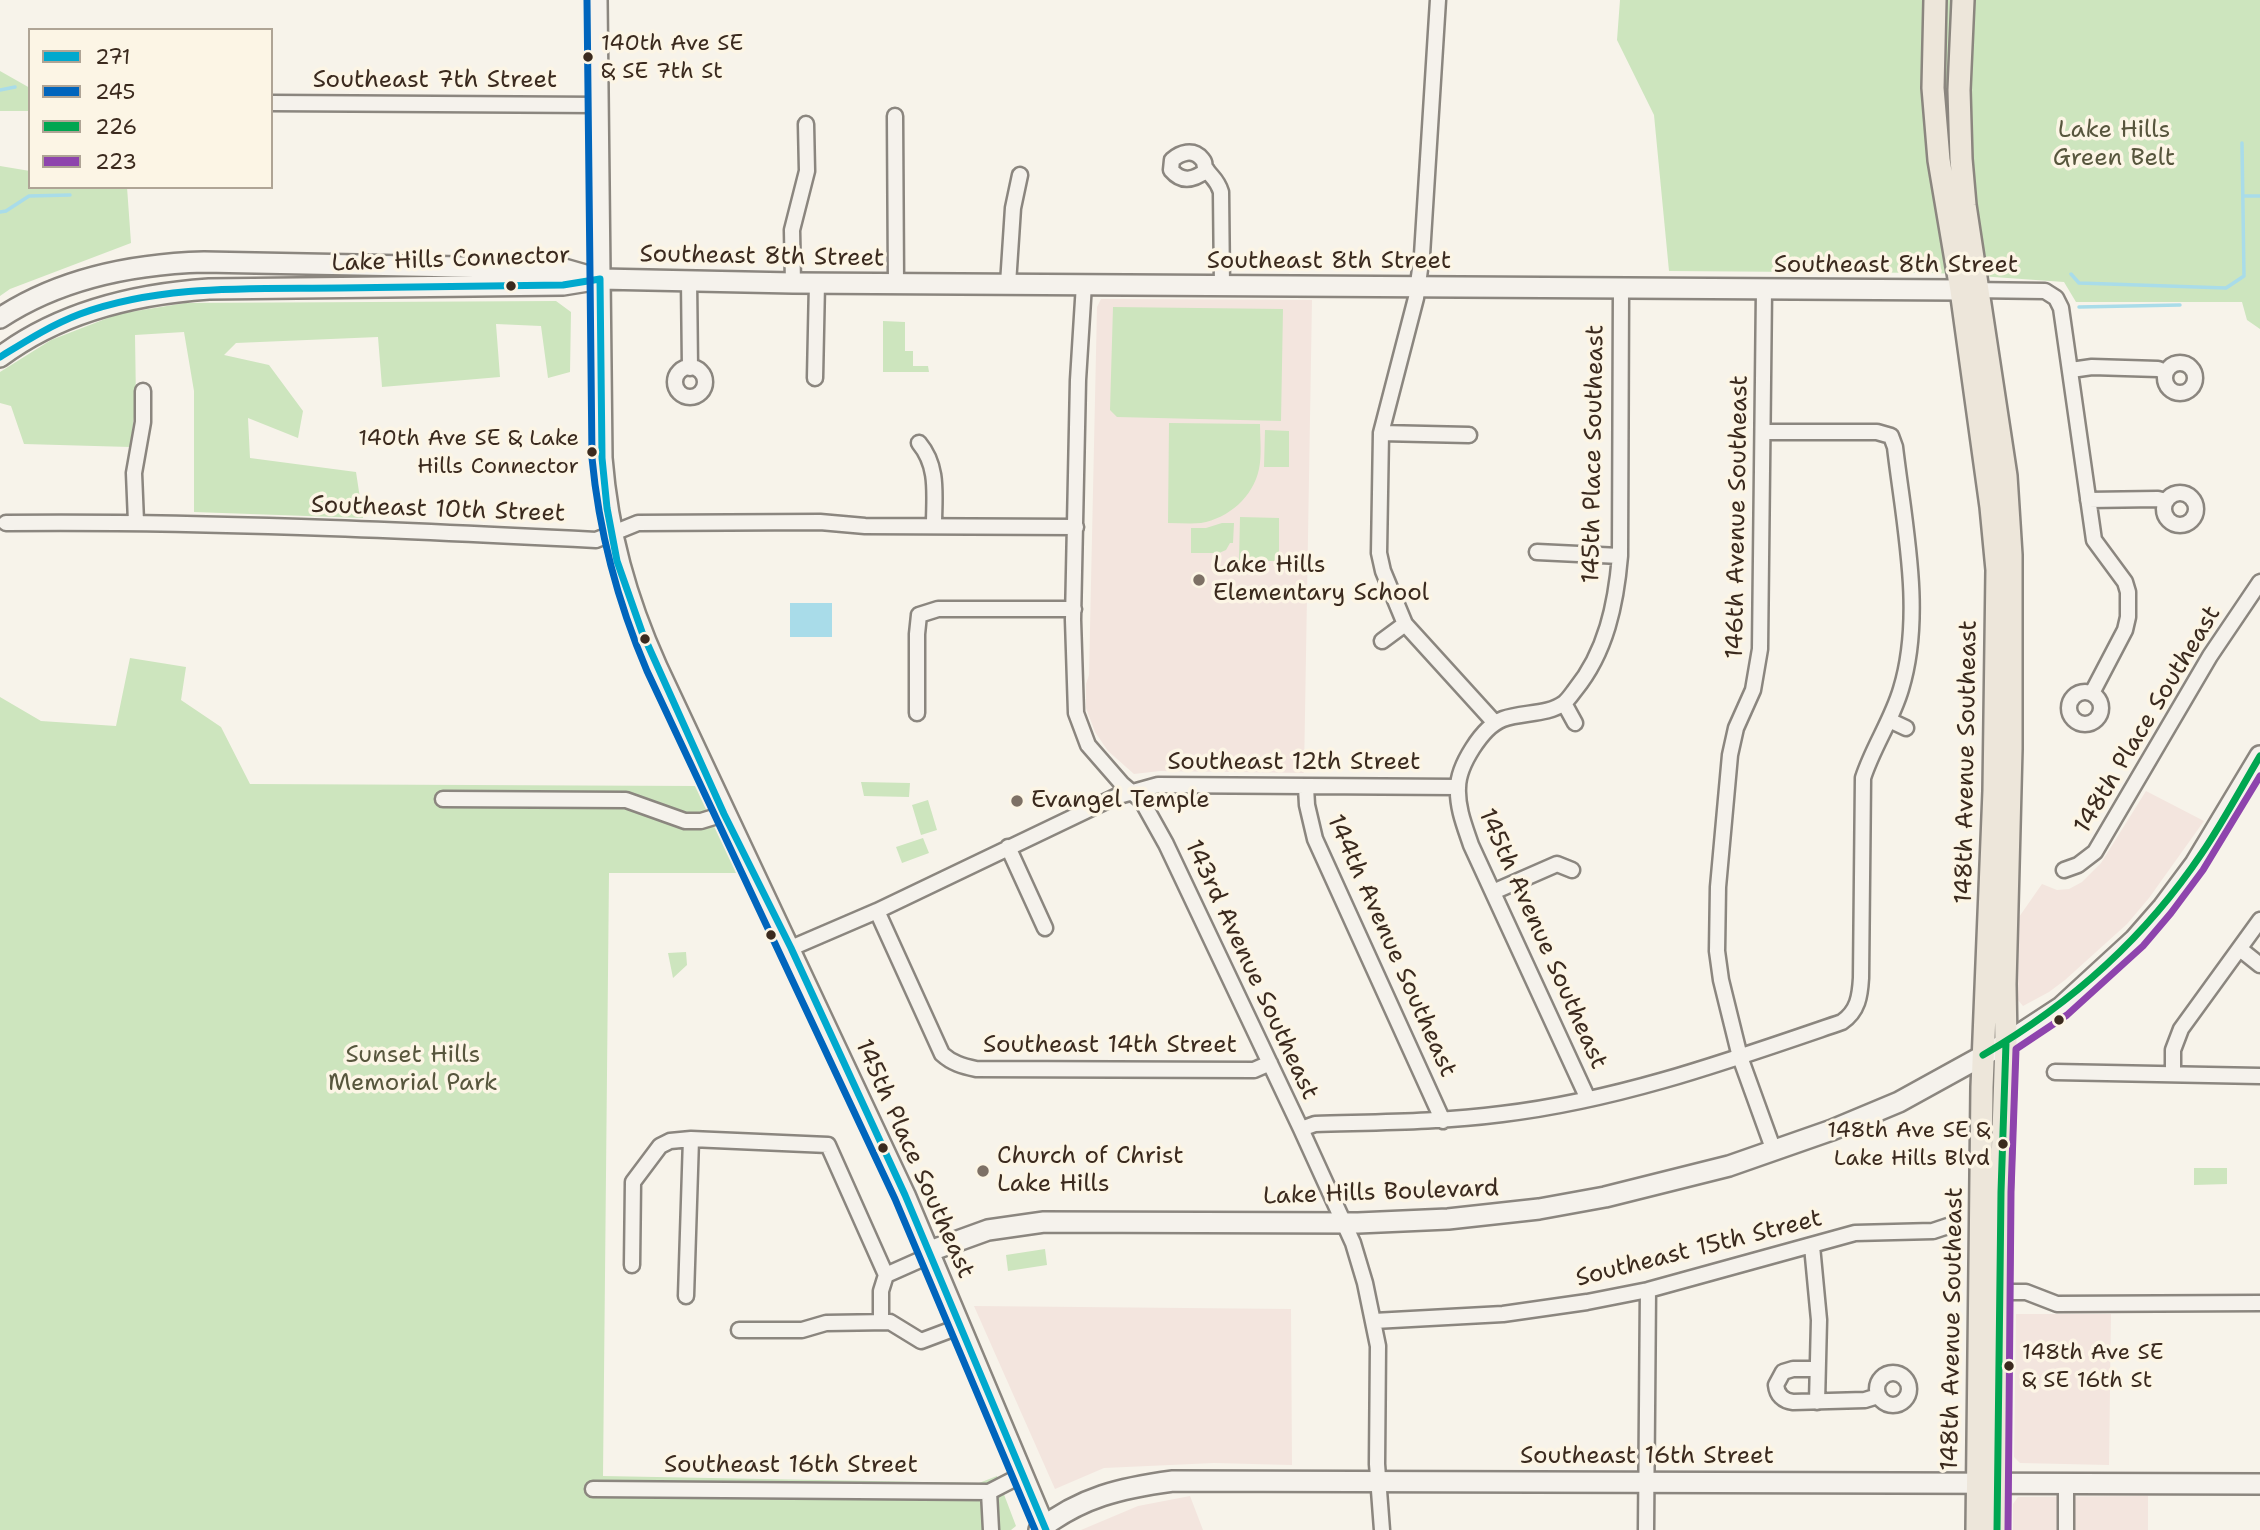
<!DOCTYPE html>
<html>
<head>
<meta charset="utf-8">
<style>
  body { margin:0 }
  #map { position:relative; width:2260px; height:1530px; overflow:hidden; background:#f7f3ea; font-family:"Shantell Sans",sans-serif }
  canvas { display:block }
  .legend { position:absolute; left:28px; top:28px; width:245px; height:161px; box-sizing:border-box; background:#fcf5e5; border:2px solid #afa495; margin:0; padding:9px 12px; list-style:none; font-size:21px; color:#3b2a1e }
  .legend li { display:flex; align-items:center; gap:14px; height:35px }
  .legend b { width:35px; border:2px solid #afa495 }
</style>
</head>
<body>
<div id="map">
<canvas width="2260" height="1530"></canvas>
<ul class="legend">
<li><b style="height:9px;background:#00a9ce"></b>271</li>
<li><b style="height:9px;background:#0065bd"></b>245</li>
<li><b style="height:9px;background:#00a651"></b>226</li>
<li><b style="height:9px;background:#8e44ad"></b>223</li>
</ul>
</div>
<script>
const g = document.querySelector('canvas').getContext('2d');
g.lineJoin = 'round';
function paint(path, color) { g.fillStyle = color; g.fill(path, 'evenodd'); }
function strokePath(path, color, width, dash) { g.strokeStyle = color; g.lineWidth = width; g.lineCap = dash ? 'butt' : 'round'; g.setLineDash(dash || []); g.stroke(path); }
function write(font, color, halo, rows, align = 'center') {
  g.font = font + ' "Shantell Sans",sans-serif'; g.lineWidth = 7; g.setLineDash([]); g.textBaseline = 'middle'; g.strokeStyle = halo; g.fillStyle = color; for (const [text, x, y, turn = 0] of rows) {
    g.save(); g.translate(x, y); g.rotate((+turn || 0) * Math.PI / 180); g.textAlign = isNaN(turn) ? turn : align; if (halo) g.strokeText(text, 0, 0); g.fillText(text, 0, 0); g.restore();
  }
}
const built = new Path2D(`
  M1101 299 1312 300 1304 773 1160 771 1134 774 1108 751 1095 732 1086 708V684L1089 675 1097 307Z
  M2146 791 2204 821 2149 898 2127 924 2065 980 2049 992 2023 1006 2018 1000 2019 917 2042 884 2057 890 2069 889 2082 882 2101 863Z
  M974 1306 1291 1309 1292 1465 1214 1463 1104 1468 1055 1489Z
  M2016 1314H2111L2109 1465 2020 1463 2014 1457Z
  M1190 1496 1203 1530H1081L1138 1506Z
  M2148 1496V1530H2013V1504L2018 1497Z`);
const green = new Path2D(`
  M1620 0H2260V329L2247 320 2242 302H2076L2064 282 1937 273 1669 271 1654 115 1617 40Z
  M0 71 30 88V111H0Z
  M0 166 30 171V187H127L131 243 10 289 0 296Z
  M556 301 571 312 570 372 548 378 541 326 496 324 500 377 382 387 378 337 236 343 224 355 269 365 303 411 298 438 248 418 250 458 356 472 363 518 194 512V391L184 332 135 335 136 402 130 447 24 444 11 406 0 403V372L51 340 118 314 185 303Z
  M1113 307 1283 309 1281 421 1117 417 1110 410Z
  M883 321 905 322V351H913V366H928L929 372H883Z
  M1169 423 1260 424C1260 439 1262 455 1259 469 1253 497 1229 518 1201 523 1191 524 1179 523 1168 523Z
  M1265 430 1289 431V467H1264Z
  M1240 517 1279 518V561H1239Z
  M1222 523H1234L1233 543H1230L1226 550 1219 553H1191V528H1206Z
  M130 658 186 667 181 700 221 727 250 784 695 786 736 873H609L603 1476 979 1483 997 1476 1016 1526 1011 1530H0V697L41 721 116 726Z
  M861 782 910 783 909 797 864 796Z
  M928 800 937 830 921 835 912 805Z
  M923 838 929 853 902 863 896 847Z
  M686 952 687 965 673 978 668 953Z
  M2194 1168H2227V1184L2194 1185Z
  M1045 1249 1047 1265 1008 1271 1006 1255Z`);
const water = new Path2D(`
  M790 603H832V637H790Z`);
const stream = new Path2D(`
  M0 90 15 87
  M2243 196H2260
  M0 212 6 211 29 196 70 195
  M2071 274 2079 283 2226 288 2244 276 2242 143
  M2079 307 2180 305`);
const street = new Path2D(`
  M1438 0 1422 255 1416 298 1381 433 1379 553 1383 571 1405 624 1495 723
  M271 103 599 105
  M895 116 896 283
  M1207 170C1194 180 1182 183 1171 170L1172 160C1180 153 1193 148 1202 159 1207 165 1202 162 1206 169 1212 178 1217 179 1221 192L1222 286
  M689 280 690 368
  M793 283 792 230 807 171 806 124
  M1008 284 1013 208 1020 175
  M1084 284 1078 380 1073 620 1076 713 1088 745 1122 784 1142 801 1166 844 1301 1129 1353 1243 1365 1283 1378 1346 1377 1464 1382 1530
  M1764 290 1760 649 1753 690 1736 728 1730 755 1718 887 1717 951 1721 980 1740 1057 1774 1151
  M1970 290 2045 291 2056 298 2061 308 2094 540 2125 582 2128 592V617L2125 630 2092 693
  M2165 378a15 15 0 1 1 30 0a15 15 0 1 1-30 0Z
  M675 382a15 15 0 1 1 30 0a15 15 0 1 1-30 0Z
  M2071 370 2092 367 2158 369 2166 372
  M815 378 817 283
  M1763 432H1877L1891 436
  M1381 433 1469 435
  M919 443C939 467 934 495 934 525
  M2164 509a16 16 0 1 1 32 0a16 16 0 1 1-32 0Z
  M2088 500 2158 499 2166 501
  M136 522 134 473 143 422V391
  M6 523C202 521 399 530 596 540L638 523 820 522 865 526 1076 527
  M1537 552 1620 556
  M919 615 938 609H1074
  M1382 641 1405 624
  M2069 708a16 16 0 1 1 32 0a16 16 0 1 1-32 0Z
  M1564 703 1575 723
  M917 713V634L919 615
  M1889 720 1906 728
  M1306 787 1307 805 1315 839 1443 1121
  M443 799 626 800 685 821H701L724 814
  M1008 847 1045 928
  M2064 870 2078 865 2095 852 2210 656 2260 582
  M1493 892 1557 864 1572 870
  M877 911 942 1054C952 1063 962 1066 976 1069L1254 1070 1270 1063
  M791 948 877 911 1115 797 1158 785 1457 787
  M2240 949 2260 965
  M2055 1072 2260 1076
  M2173 1074V1050L2181 1029 2260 920
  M1588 1099 1471 845C1465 827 1457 808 1458 788 1458 766 1482 727 1503 719 1522 712 1548 715 1564 703 1568 700 1572 694 1575 690 1606 652 1616 604 1620 556L1621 289
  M1301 1129 1315 1124C1378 1122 1440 1122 1502 1114 1620 1100 1731 1060 1842 1022 1858 1011 1860 996 1861 978L1863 778C1873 747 1892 720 1901 689 1924 614 1904 524 1895 447L1891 436
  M1812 1246 1819 1320 1817 1402
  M632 1265 633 1182 660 1146 670 1141 691 1139 828 1145 886 1275 931 1255
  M2000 1292H2026L2057 1304 2260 1303
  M686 1296 691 1139
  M1374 1321 1503 1314 1587 1302 1648 1290 1855 1233 1933 1231 1951 1225
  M881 1322V1291L886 1275
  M739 1330H802L826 1323 890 1322 921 1341 961 1326
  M1817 1369H1793L1783 1372 1776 1385C1777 1395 1783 1401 1793 1402L1865 1400 1878 1396
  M1877 1389a16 16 0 1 1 32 0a16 16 0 1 1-32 0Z
  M593 1489 989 1492
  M991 1530 989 1492 1022 1475
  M1646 1530 1648 1290
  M2066 1530V1484`);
const secondary = new Path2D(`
  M597 0 602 458C608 533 626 598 657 667L905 1195 1046 1530
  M0 318C61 278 133 264 204 262L564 269 592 277
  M0 357C60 312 135 294 209 289L563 285 600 279 793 283 1961 290
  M930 1251 988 1230 1044 1222 1358 1223 1448 1219 1539 1209 1605 1197 1729 1166 1832 1130 1899 1102 2006 1043 2061 1007 2135 939 2163 907 2195 864 2260 756
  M1039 1530C1081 1497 1121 1488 1173 1481L2260 1484`);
const primary = new Path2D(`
  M1935 0 1933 88 1939 160 1961 290 1991 507 1997 570 1994 791 1982 1087 1977 1530
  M1963 0 1959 90 1961 159 1965 205 2006 476 2011 555V749L2005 984 2006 1043 2001 1192 1997 1530`);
const bus1 = new Path2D(`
  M600 279 602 458 607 508 617 561 642 632 724 814 791 948 905 1195 1046 1530
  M0 357C26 341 51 325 80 314 162 284 252 289 339 288 413 287 488 286 563 285L600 279`);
const bus2 = new Path2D(`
  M587 0 592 458C599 533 618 603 647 671L895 1199 1035 1530`);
const bus3 = new Path2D(`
  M1983 1055C2071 1004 2145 938 2202 853 2223 822 2241 788 2260 756
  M1997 1530 2001 1192 2006 1043`);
const bus4 = new Path2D(`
  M2008 1530 2011 1192 2016 1049 2067 1015 2143 946 2171 913 2203 870 2260 776`);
const markers = [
  [588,57,6,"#3b2a1e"],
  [511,286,6,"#3b2a1e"],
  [592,452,6,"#3b2a1e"],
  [1199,580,7,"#7d7065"],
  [645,639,6,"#3b2a1e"],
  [1017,801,7,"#7d7065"],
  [771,935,6,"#3b2a1e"],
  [2059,1020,6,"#3b2a1e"],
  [2003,1144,6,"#3b2a1e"],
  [883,1148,6,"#3b2a1e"],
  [983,1171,7,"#7d7065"],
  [2009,1366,6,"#3b2a1e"]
];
const busNames = [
  ["140th Ave SE",601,44],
  ["& SE 7th St",601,72],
  ["140th Ave SE & Lake",579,439,"right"],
  ["Hills Connector",579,467,"right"],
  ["148th Ave SE &",1990,1131,"right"],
  ["Lake Hills Blvd",1990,1159,"right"],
  ["148th Ave SE",2022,1353],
  ["& SE 16th St",2022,1381]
];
const streetNames = [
  ["Southeast 7th Street",435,81],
  ["Southeast 8th Street",762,257,1],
  ["Lake Hills Connector",451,260,-2],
  ["Southeast 8th Street",1329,262],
  ["Southeast 8th Street",1896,266],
  ["145th Place Southeast",1594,454,-89],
  ["Southeast 10th Street",438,510,2],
  ["146th Avenue Southeast",1738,517,-89],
  ["148th Place Southeast",2148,720,-59],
  ["148th Avenue Southeast",1967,762,-89],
  ["Southeast 12th Street",1294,763],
  ["145th Avenue Southeast",1542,939,66],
  ["144th Avenue Southeast",1391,946,66],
  ["143rd Avenue Southeast",1251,970,65],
  ["Southeast 14th Street",1110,1046],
  ["145th Place Southeast",914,1159,66],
  ["Lake Hills Boulevard",1381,1193,-2],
  ["Southeast 15th Street",1699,1249,-14],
  ["148th Avenue Southeast",1953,1329,-89],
  ["Southeast 16th Street",1647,1457],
  ["Southeast 16th Street",791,1466]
];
const parkNames = [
  ["Lake Hills",2114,131],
  ["Green Belt",2114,159],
  ["Sunset Hills",413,1056],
  ["Memorial Park",413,1084]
];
const poiNames = [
  ["Lake Hills",1213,566],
  ["Elementary School",1213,594],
  ["Evangel Temple",1031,801],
  ["Church of Christ",997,1157],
  ["Lake Hills",997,1185]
];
paint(built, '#f3e5de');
paint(green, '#cde5be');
paint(water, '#a9dce9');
strokePath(stream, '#a9dce9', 3.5);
strokePath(street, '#8b867f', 19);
strokePath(secondary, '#8b867f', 24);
strokePath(primary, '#8b867f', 26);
strokePath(street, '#f5f2ec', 14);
strokePath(secondary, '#f5f2ec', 19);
strokePath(primary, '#ede6da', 21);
strokePath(bus1, '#00a9ce', 7);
strokePath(bus2, '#0065bd', 7);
strokePath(bus3, '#00a651', 7);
strokePath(bus4, '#8e44ad', 7);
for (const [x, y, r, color] of markers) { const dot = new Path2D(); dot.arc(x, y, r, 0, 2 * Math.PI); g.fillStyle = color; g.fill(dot); strokePath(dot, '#fcf5e5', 2.5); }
write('22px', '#3b2a1e', '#fcf5e5', busNames, 'left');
write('24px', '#3b2a1e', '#fcf5e5', streetNames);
write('24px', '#57563d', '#fcf5e5', parkNames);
write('24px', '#3b2a1e', '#fcf5e5', poiNames, 'left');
</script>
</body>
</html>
